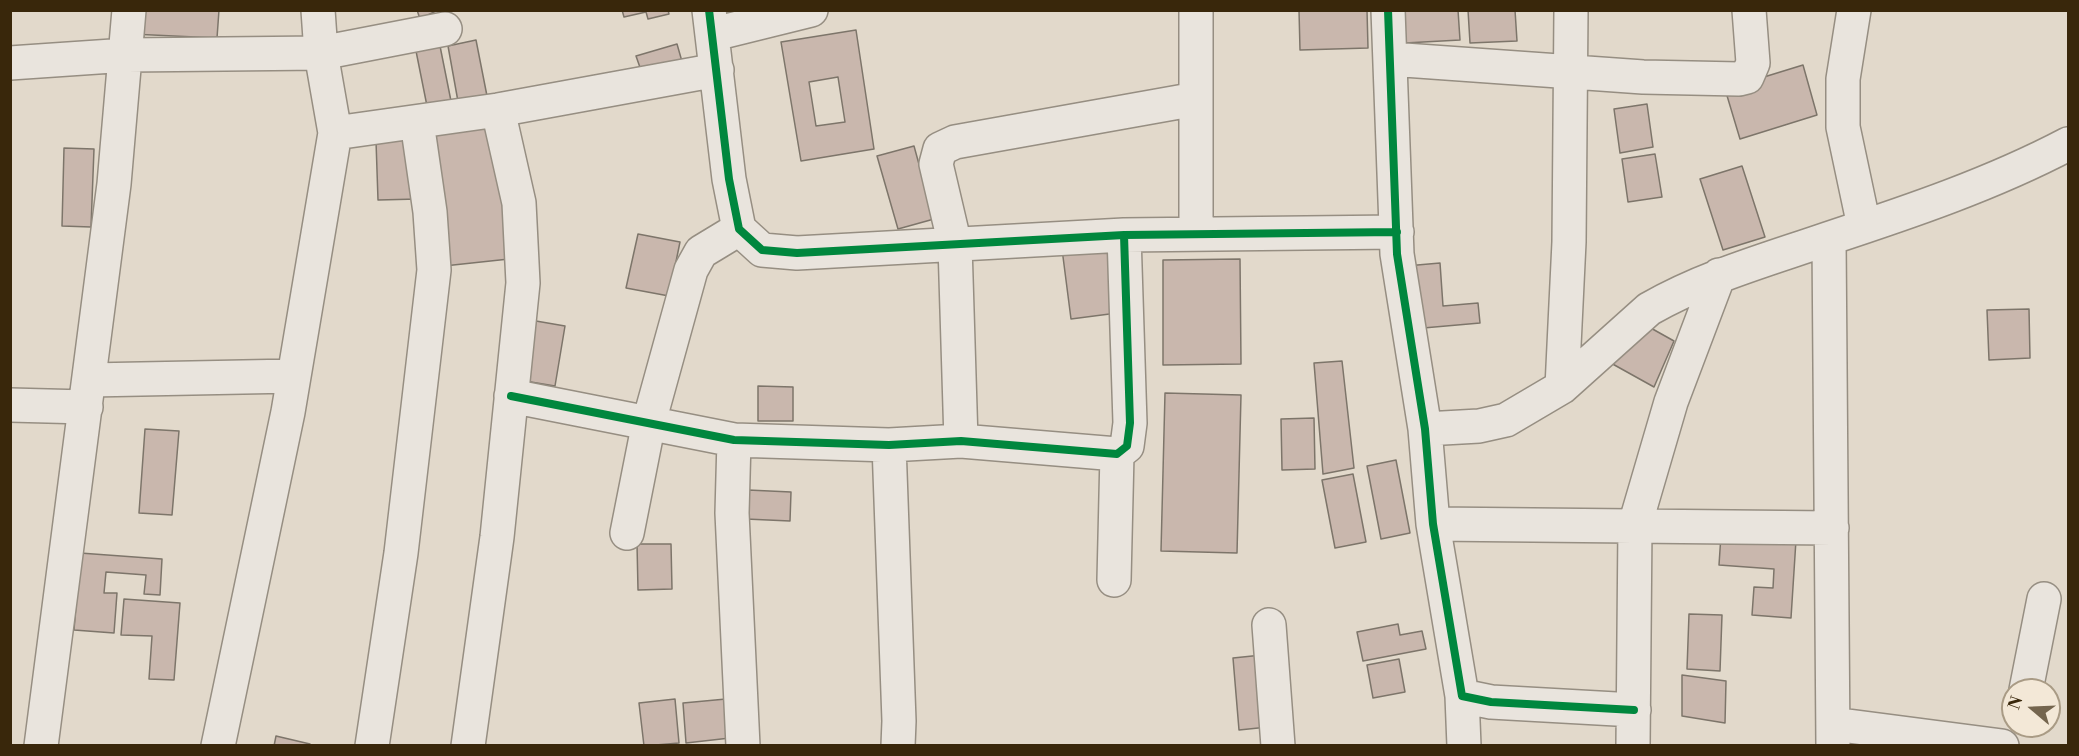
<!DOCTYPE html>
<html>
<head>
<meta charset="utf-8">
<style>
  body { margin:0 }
  #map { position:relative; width:2079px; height:756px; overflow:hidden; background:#e2d9cb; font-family:"Libre Bodoni",serif }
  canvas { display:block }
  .frame { position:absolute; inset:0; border:12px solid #39270b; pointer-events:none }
  .north { position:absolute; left:2001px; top:678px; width:60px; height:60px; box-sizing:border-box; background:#f3e8d7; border:2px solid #a99b85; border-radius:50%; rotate:289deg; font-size:16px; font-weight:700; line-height:24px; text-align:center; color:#39270b }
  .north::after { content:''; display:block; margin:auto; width:21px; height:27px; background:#74654e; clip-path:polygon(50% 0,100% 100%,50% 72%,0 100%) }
</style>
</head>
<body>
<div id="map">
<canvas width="2079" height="756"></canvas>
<div class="frame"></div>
<div class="north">N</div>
</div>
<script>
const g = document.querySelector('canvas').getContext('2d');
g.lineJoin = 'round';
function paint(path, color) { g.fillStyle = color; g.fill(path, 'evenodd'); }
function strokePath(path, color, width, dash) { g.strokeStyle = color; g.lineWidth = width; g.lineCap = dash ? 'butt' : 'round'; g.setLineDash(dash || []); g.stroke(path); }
const building = new Path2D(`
  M132 10H219L217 38 131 34Z
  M417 10H438L420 19Z
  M622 10H668L669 14 648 19 646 12 624 17Z
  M1299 10H1367L1368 48 1300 50Z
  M1403 10H1458L1460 40 1405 43Z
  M1468 10H1515L1517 41 1470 43Z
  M856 30 874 149 801 161 781 42ZM838 77 845 122 816 126 809 82Z
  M476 40 488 101 459 107 448 46Z
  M677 44 683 65 643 76 636 56Z
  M440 46 452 106 428 111 416 51Z
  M1803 65 1817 115 1740 139 1725 89Z
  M1647 104 1653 147 1620 153 1614 109Z
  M494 118 509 259 444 266 429 125Z
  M416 140 418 199 378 200 376 141Z
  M914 146 934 219 898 229 877 156Z
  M64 148 94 149 91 227 62 226Z
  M1655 154 1662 197 1628 202 1622 159Z
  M1742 166 1765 237 1723 250 1700 179Z
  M638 234 680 242 669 296 626 288Z
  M1116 243 1125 312 1071 319 1062 249Z
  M1240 259 1241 364 1163 365V260Z
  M1440 263 1443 306 1478 303 1480 323 1412 329 1406 266Z
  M2029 309 2030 358 1989 360 1987 310Z
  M536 321 565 326 555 386 525 381Z
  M1640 322 1674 341 1654 387 1600 357Z
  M1342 361 1354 468 1323 474 1314 363Z
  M758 386 793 387V421H758Z
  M1165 393 1241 395 1237 553 1161 551Z
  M1314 418 1315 469 1282 470 1281 419Z
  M145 429 179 431 172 515 139 513Z
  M1396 460 1410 533 1381 539 1367 466Z
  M1353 474 1366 542 1335 548 1322 480Z
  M748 490 791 492 790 521 746 519Z
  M1721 535 1796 540 1791 618 1752 615 1754 587 1773 588 1774 569 1719 565Z
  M637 544H671L672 589 638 590Z
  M80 553 162 559 160 595 144 594 146 575 106 572 104 593H117L114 633 74 630Z
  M124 599 180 603 174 680 149 679 152 636 121 635Z
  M1689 614 1722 615 1720 671 1687 669Z
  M1398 624 1400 635 1422 631 1426 649 1363 661 1357 632Z
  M1262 655 1268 727 1239 730 1233 658Z
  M1399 659 1405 692 1373 698 1367 665Z
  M1682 675 1726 681 1725 723 1682 716Z
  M675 699 679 743 644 746 639 703Z
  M726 699 730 738 686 743 683 703Z
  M276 736 310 744V746H274Z`);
const minor = new Path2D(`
  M709 10 729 179 739 229 762 250 797 253 1124 235 1397 232
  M1196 10V234
  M1388 10 1397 254 1425 429 1433 524 1462 696 1491 702 1634 710
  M1854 10 1843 79V127L1864 226
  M714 34 811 10
  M1390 59 1643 77 1739 79 1747 77 1753 63 1749 10
  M10 63 127 55 321 53 445 29
  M335 133 498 110 717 70
  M1829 239 1833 746
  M90 380 294 376
  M1562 387 1569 242 1571 10
  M511 396 734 440 889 445 961 441 1117 454 1127 446 1130 423 1124 235
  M10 405 86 407
  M1425 429 1479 426 1506 420 1562 387 1649 309C1705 277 1766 260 1827 239 1909 212 1992 184 2068 144
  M734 440 732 513 743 746
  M961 441 955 245 936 164 940 149 955 142 1196 99
  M889 445 899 721 898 746
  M1433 524 1832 528
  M627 533 649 422 691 270 701 252 739 229
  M1114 580 1117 454
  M1269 625 1278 746
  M2026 690 2044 599
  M1462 696 1464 746
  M1833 724 2002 746
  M41 746 114 184 129 10
  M218 746 288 412 335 133 321 53 318 10
  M372 746 401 553 434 270 430 212 417 122
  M468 746 497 537 523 283 519 203 498 110
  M1633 746 1635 525 1671 402 1719 275`);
const cycleway = new Path2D(`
  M709 10 729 179 739 229 762 250 797 253 1124 235 1397 232
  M1388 10 1397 254 1425 429 1433 524 1462 696 1491 702 1634 710
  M511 396 734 440 889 445 961 441 1117 454 1127 446 1130 423 1124 235`);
paint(building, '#c9b7ad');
strokePath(building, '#7d756a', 1.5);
strokePath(minor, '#968e82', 36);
strokePath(minor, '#e9e4dd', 33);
strokePath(cycleway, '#00873e', 8);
</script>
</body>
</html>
